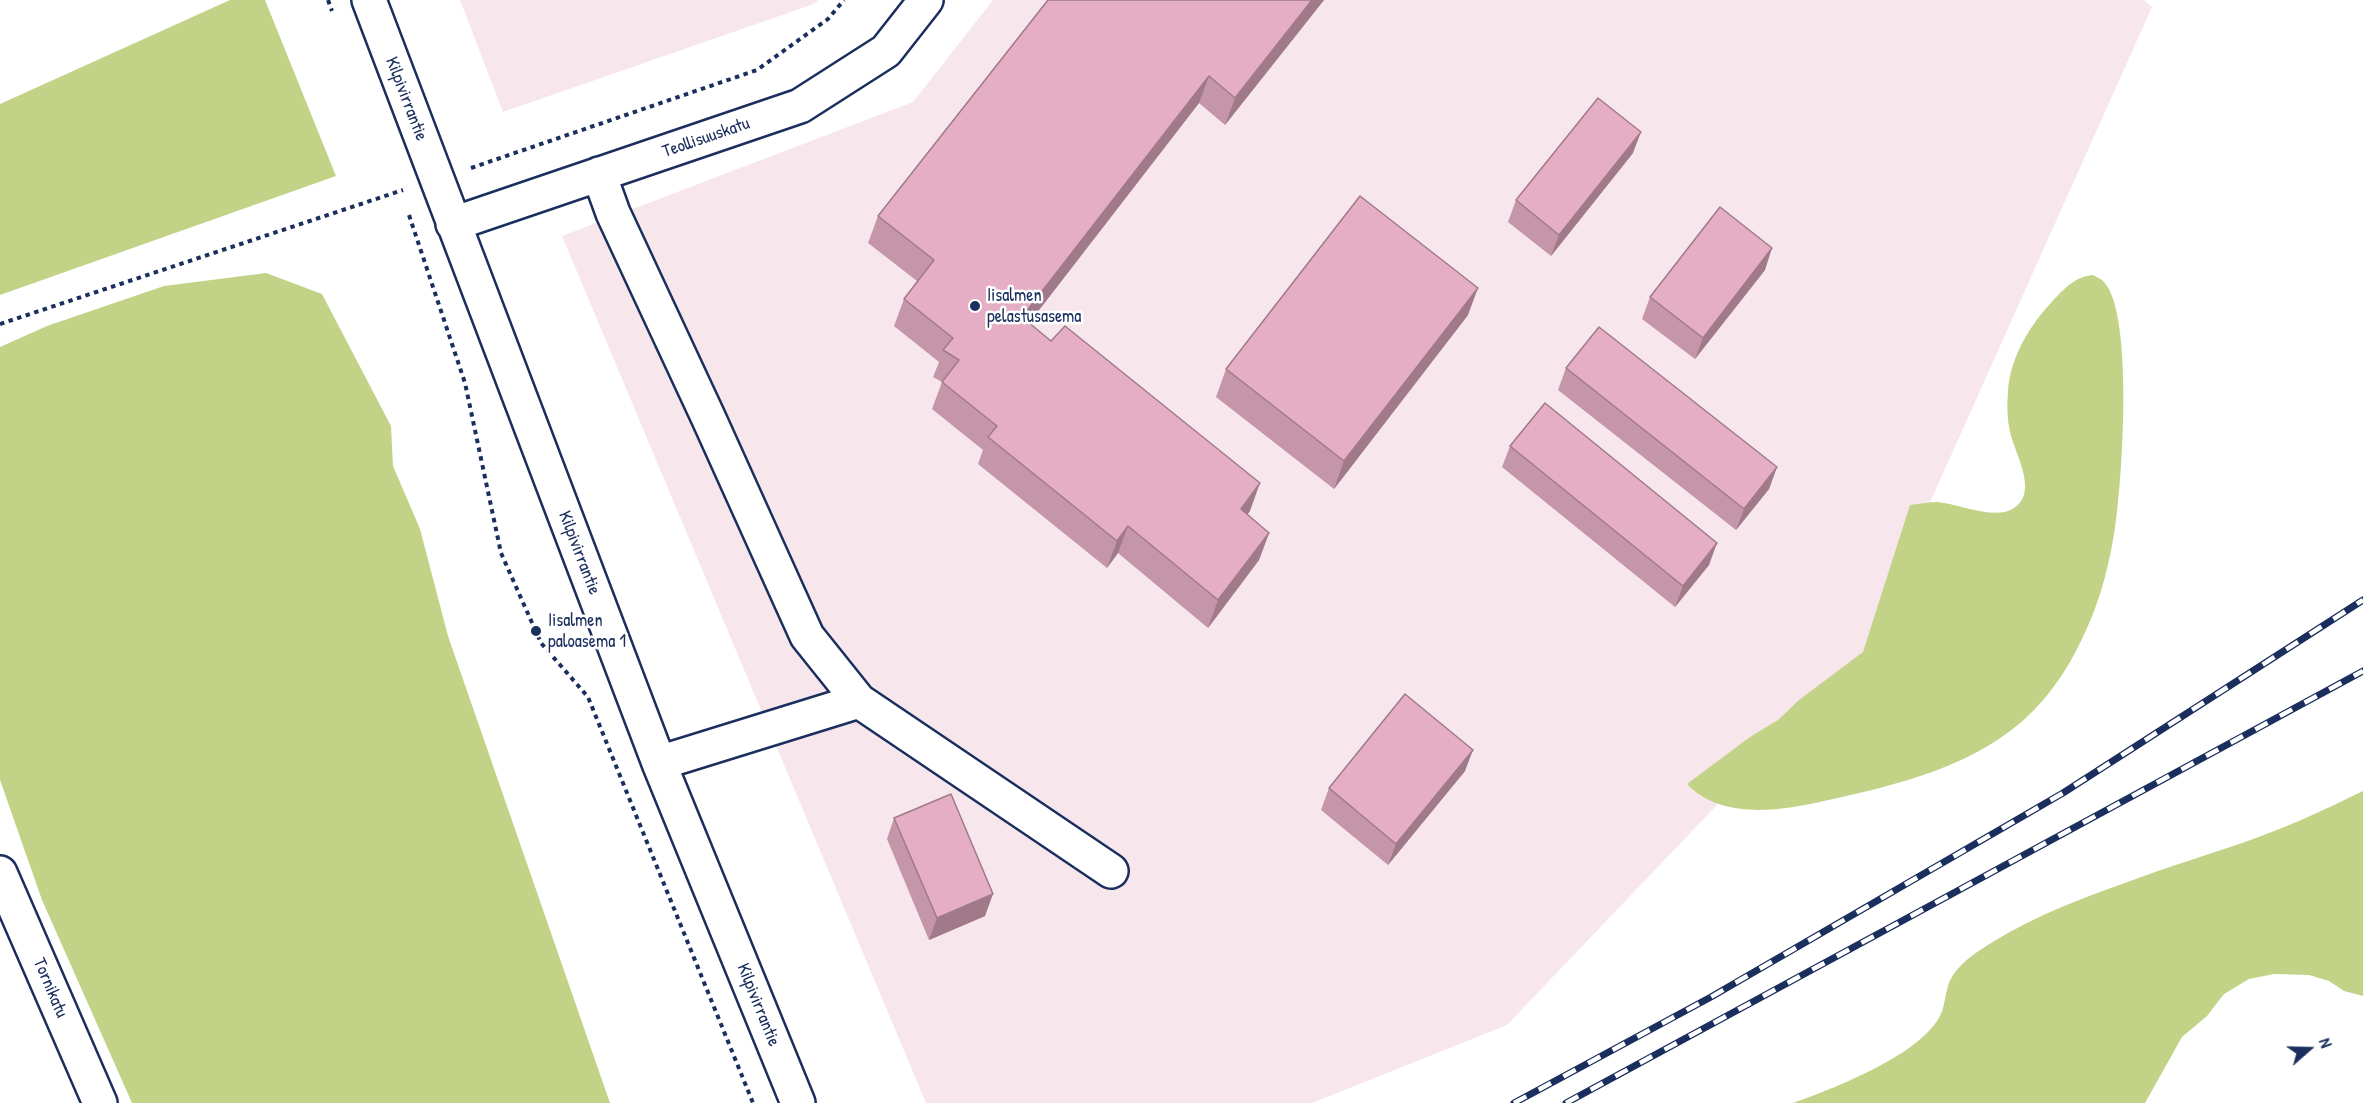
<!DOCTYPE html>
<html>
<head>
<meta charset="utf-8">
<style>
  body { margin:0 }
  #map { position:relative; width:2363px; height:1103px; overflow:hidden; background:#fff; font-family:"Patrick Hand",sans-serif }
  canvas { display:block }
  .north { position:absolute; left:2279px; top:1019px; width:60px; height:60px; -webkit-text-stroke:4px #fff; paint-order:stroke; rotate:70deg; font-size:16px; font-weight:700; line-height:24px; text-align:center; color:#1b2f5e }
  .north::after { content:''; display:block; margin:auto; width:21px; height:27px; background:#1b2f5e; clip-path:polygon(50% 0,100% 100%,50% 72%,0 100%) }
</style>
</head>
<body>
<div id="map">
<canvas width="2363" height="1103"></canvas>
<div class="north">N</div>
</div>
<script>
const g = document.querySelector('canvas').getContext('2d');
g.lineJoin = 'round';
function paint(path, color) { g.fillStyle = color; g.fill(path, 'evenodd'); }
function strokePath(path, color, width, dash) { g.strokeStyle = color; g.lineWidth = width; g.lineCap = dash ? 'butt' : 'round'; g.setLineDash(dash || []); g.stroke(path); }
function write(font, color, halo, rows, align = 'center') {
  g.font = font + ' "Patrick Hand",sans-serif'; g.lineWidth = 5; g.setLineDash([]); g.textBaseline = 'middle'; g.strokeStyle = halo; g.fillStyle = color; for (const [text, x, y, turn = 0] of rows) {
    g.save(); g.translate(x, y); g.rotate((+turn || 0) * Math.PI / 180); g.textAlign = isNaN(turn) ? turn : align; if (halo) g.strokeText(text, 0, 0); g.fillText(text, 0, 0); g.restore();
  }
}
const built = new Path2D(`
  M460 0H818L814 4 503 112Z
  M993 0H2144L2152 7 1863 652 1507 1025 1312 1103H926L562 236 913 102Z`);
const green = new Path2D(`
  M230 0H265L336 176 0 295V104Z
  M266 273 322 294 391 426 393 466 420 529 448 636 610 1103H132L42 900 0 780V347L47 326 164 286Z
  M2093 275C2096 277 2102 279 2104 282 2134 314 2122 483 2115 528 2110 561 2101 598 2087 628 2074 658 2056 688 2033 711 1979 766 1897 785 1824 801 1780 811 1721 820 1687 784L1750 737 1778 720 1799 700 1863 652 1910 505C1919 504 1929 502 1938 502 1959 504 1996 521 2014 508 2039 492 2015 454 2010 432 2007 418 2007 405 2008 391 2010 359 2028 328 2049 305 2062 291 2073 277 2093 275Z
  M2363 791V996L2344 991 2329 981 2309 975 2274 974 2249 979 2224 994 2207 1016 2182 1037 2145 1103H1793C1835 1088 1912 1058 1937 1021 1945 1010 1944 998 1948 986 1955 962 1988 945 2008 933 2054 907 2106 890 2155 872 2204 855 2254 841 2301 820 2322 811 2342 801 2363 791Z`);
const path = new Path2D(`
  M328 0 332 11
  M471 168 757 70 828 19 844 0
  M409 215 465 383 501 553 541 643 588 697 753 1103
  M0 324 403 190`);
const minor = new Path2D(`
  M369 0 659 763 798 1103
  M599 174 613 213 709 419 807 636 859 701 1111 871
  M453 224 800 106 886 51 926 0
  M659 763 859 701
  M0 873 100 1103`);
const rail = new Path2D(`
  M1514 1103 1711 997 2063 793 2363 600
  M1566 1103 2363 671`);
const wall = new Path2D(`
  M1048 0H1324L1225 125 1199 103 1029 323 1250 511 1247 514 1269 533 1259 560 1208 628 1118 553 1107 568 978 464 983 450 932 409 942 382 933 377 939 362 894 326 904 299 917 281 868 243 878 216Z
  M1633 153 1551 256 1508 222 1516 200Z
  M1765 270 1695 359 1642 319 1650 297Z
  M1468 315 1334 489 1216 397 1226 369Z
  M1566 368 1777 467 1769 489 1736 530 1558 390Z
  M1510 446 1709 565 1675 607 1502 467Z
  M1465 771 1388 865 1321 810 1329 788Z
  M894 818 985 916 929 940 887 839Z`);
const shadedWall = new Path2D(`
  M1312 0H1324L1225 125 1235 98Z
  M1209 76 1199 103 1012 345 1022 317Z
  M1641 132 1633 153 1551 256 1559 235Z
  M1772 248 1765 270 1695 359 1703 338Z
  M1478 288 1468 315 1334 489 1344 461Z
  M1777 467 1769 489 1736 530 1744 509Z
  M1260 483 1250 511 1231 536 1241 509Z
  M1128 526 1118 553 1107 568 1117 541Z
  M1269 533 1259 560 1208 628 1218 600Z
  M1717 543 1709 565 1675 607 1683 586Z
  M1473 750 1465 771 1388 865 1396 844Z
  M993 894 985 916 929 940 937 918Z`);
const building = new Path2D(`
  M1048 0H1312L1235 98 1209 76 1022 317 1051 341 1065 326 1260 483 1241 509 1269 533 1218 600 1128 526 1117 541 988 437 997 426 942 382 959 360 943 350 953 338 904 299 934 260 878 216Z
  M1598 98 1641 132 1559 235 1516 200Z
  M1360 196 1478 288 1344 461 1226 369Z
  M1720 207 1772 248 1703 338 1650 297Z
  M1599 327 1777 467 1744 509 1566 368Z
  M1545 403 1717 543 1683 586 1510 446Z
  M1405 694 1473 750 1396 844 1329 788Z
  M951 794 993 894 937 918 894 818Z`);
const markers = [
  [975,306,6,"#1b2f5e"],
  [536,631,6,"#1b2f5e"]
];
const streetNames = [
  ["Kilpivirrantie",406,99,69],
  ["Teollisuuskatu",706,138,-19],
  ["Kilpivirrantie",579,553,69],
  ["Tornikatu",50,988,67],
  ["Kilpivirrantie",758,1005,68]
];
const poiNames = [
  ["Iisalmen",987,296],
  ["pelastusasema",987,317],
  ["Iisalmen",548,621],
  ["paloasema 1",548,642]
];
paint(built, '#f7e7ed');
paint(green, '#c2d388');
strokePath(minor, '#1b2f5e', 38);
strokePath(path, '#1b2f5e', 4, [4.5, 4.5]);
strokePath(minor, '#fff', 33);
strokePath(rail, '#1b2f5e', 7);
strokePath(rail, '#fff', 4.5, [14]);
paint(wall, '#c596a9');
paint(shadedWall, '#a07a89');
paint(building, '#e5aec4');
strokePath(building, '#a07a89', 1.5);
for (const [x, y, r, color] of markers) { const dot = new Path2D(); dot.arc(x, y, r, 0, 2 * Math.PI); g.fillStyle = color; g.fill(dot); strokePath(dot, '#fff', 2); }
write('18px', '#1b2f5e', '#fff', streetNames);
write('18px', '#1b2f5e', '#fff', poiNames, 'left');
</script>
</body>
</html>
